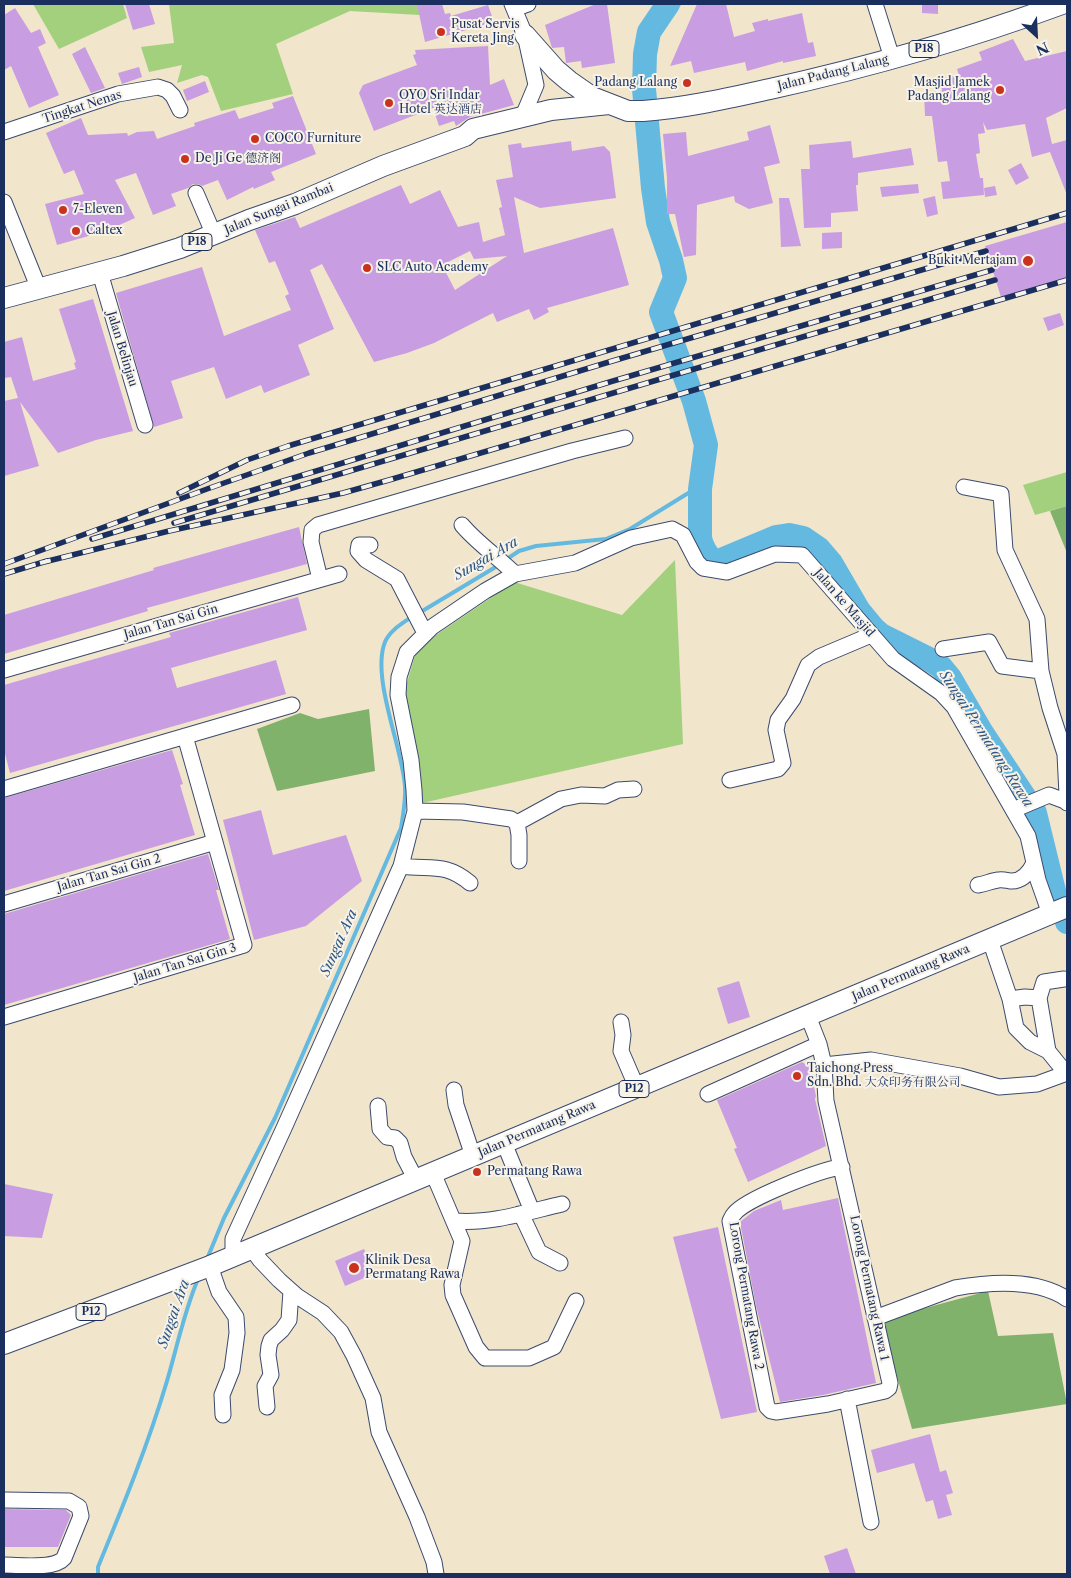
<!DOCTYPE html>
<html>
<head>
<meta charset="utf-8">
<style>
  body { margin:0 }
  #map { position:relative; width:1071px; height:1578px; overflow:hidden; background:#f1e5cb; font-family:"Libre Caslon Text",serif }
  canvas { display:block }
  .frame { position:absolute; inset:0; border:5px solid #1b2f5e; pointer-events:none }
  .north { position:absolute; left:1011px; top:10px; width:50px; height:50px; -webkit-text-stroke:4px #f7f3e8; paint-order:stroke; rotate:155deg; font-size:14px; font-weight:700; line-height:20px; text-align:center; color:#1b2f5e }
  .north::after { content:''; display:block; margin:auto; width:18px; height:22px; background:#1b2f5e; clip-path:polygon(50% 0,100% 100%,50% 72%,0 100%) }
</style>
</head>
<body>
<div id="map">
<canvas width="1071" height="1578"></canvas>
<div class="frame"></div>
<div class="north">N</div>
</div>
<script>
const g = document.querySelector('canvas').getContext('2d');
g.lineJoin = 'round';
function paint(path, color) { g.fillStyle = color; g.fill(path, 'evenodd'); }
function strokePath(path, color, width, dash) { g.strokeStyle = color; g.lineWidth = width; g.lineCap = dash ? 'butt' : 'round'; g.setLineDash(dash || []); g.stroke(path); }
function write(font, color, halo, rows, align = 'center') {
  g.font = font + ' "Libre Caslon Text","Noto Serif SC",serif'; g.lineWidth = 4; g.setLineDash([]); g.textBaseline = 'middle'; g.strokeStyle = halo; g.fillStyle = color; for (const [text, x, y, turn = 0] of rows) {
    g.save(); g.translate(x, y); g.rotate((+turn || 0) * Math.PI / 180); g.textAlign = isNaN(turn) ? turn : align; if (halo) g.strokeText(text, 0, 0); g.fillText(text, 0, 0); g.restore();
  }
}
const green = new Path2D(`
  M33 4H123L127 18 59 49Z
  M169 4H418L420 15 350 11 276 44 293 94 221 111 208 77 202 75 177 83 182 65 149 72 141 47 174 43Z
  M1067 472V506L1035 515 1023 485Z
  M675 560 683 744 409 806 404 693 417 648 514 582 622 615Z`);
const forest = new Path2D(`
  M1067 506V553L1050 511Z
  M369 709 375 771 277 791 257 729 300 713 318 719Z
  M988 1291 998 1336 1053 1333 1067 1404 912 1429 881 1320Z`);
const water = new Path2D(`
  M655 4H682C675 12 666 22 661 32 652 50 650 74 654 93H636L641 24Z`);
const stream = new Path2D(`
  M504 561 519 551 536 546 606 539 630 529 690 492 700 489
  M419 613 499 565
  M207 1259 224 1218 275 1118 401 828C403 815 406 800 405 786 402 747 371 677 385 642 390 630 403 623 413 616
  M98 1574V1567C123 1506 148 1445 167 1381 177 1347 184 1312 198 1279`);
const river = new Path2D(`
  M668 4 649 32 645 54 644 89 653 188 658 222 671 260 675 278 661 312 694 401 706 445 700 489V538C702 547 706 554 713 561L721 560 776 537 789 535 803 538 819 549 831 563 859 611 873 628 881 635 927 658 941 667 950 678 982 733 1035 813 1055 895
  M1067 921V922`);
const building = new Path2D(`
  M125 4H149L155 24 133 30Z
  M417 4H442L445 14 450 13 451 16 488 5 494 22 425 42Z
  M596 4H607L615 63 582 68 581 61 566 63 564 47 552 48 545 25Z
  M697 4H726L734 37 755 31 752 23 768 19V21L802 13 808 43 813 42 816 56 783 63V61L747 71 745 62 694 73 691 61 670 66Z
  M922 4H938V14L922 13Z
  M15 8 31 33 40 29 46 43 38 47 59 95 29 108 11 66 4 70V15Z
  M1013 39 1025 61 1067 51V108L1046 118 1052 144 1067 140V195L1050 152 1032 157 1025 124 987 130 983 122 985 133 978 134 980 153 976 154 980 178H983L984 195 943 199 941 182 950 181 947 161 938 162 932 116H925L924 92 942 91 940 78 959 75 957 69 982 60 979 52Z
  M488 46 490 85 504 79 514 105 470 117 456 126 454 121 439 126 433 108 374 131 359 93 363 85 417 65 413 55 416 54 415 50Z
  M85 47 105 88 91 93 72 54Z
  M139 67 142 77 122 84 118 73Z
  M205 81 209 92 187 101 183 90Z
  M293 96 316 154 271 172 275 180 254 189 253 187 227 200 218 180 202 186 198 184H193L188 188 171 194 176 206 153 215 136 173 115 180 135 218 106 231 57 245 45 204 84 194 74 170 64 174 46 133 81 118 88 135 127 133 128 136 137 132 154 131 157 139 195 126 194 123 235 110 239 119 274 108 272 103Z
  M770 125 780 163 764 167 773 203 749 209 735 202 734 196 697 205 696 255 684 257 675 214H667V178L663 134 686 132 688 156 749 140 747 132Z
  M571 141 572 151 604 146 610 152 616 198 540 208 514 197 524 253 613 228 629 285 547 308 549 312 534 320 529 309 497 322 493 313 434 343 407 353 374 362 322 264 310 270 334 329 298 345 310 375 264 393 261 385 226 399 214 367 171 381 183 418 154 427 116 293 202 267 224 336 291 310 285 296 289 294 275 261 269 263 255 230 295 217 300 228 401 185 410 204 440 190 458 227 479 222 483 242 505 235 499 208 502 207 496 180 513 177 508 145 521 143 522 148ZM470 251 474 259 507 256 455 290 442 265Z
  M851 141 853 158 911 148 914 165 858 173V185H856L858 211 831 213V227L804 228 801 169H810L809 145Z
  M1021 163 1029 178 1016 185 1008 170Z
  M918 184 919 193 882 197 880 187Z
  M995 186 997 195 985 197 984 188Z
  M935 196 938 214 927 217 923 199Z
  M779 198H789L801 246 781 247Z
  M1067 222V278L1001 297 985 246Z
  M842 232V248L822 249V233Z
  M93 299 133 431 96 440 58 453 20 402 39 466 4 476V401L18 398 11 377 4 378V342L22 337 33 381 76 369 74 363 76 362 59 309Z
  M1060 313 1064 325 1048 331 1043 318Z
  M299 527 307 564 147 608 148 611 4 654V615L154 570 153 568Z
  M298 597 307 630 171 668 177 688 276 660 286 694 10 773 4 750V685L171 637 169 633Z
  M172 750 183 784 180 785 195 835 4 891V798Z
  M261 810 273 855 346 835 362 881 306 926 254 940 223 820Z
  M208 854 219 890H216L230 939 4 1005V914Z
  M739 981 750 1017 728 1024 717 988Z
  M802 1062 810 1067 816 1096 815 1099 826 1146 748 1182 734 1149 737 1148 717 1100Z
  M4 1184 53 1194 42 1238 4 1236Z
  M838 1198 876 1383 823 1395 780 1402 756 1306 740 1222 754 1211 781 1200 783 1210Z
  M718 1227 757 1412 721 1419 673 1237Z
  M364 1249 374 1274 345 1286 335 1261Z
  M930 1434 940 1472 946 1470 953 1493 946 1495 952 1515 938 1519 933 1500 926 1502 914 1463 877 1473 871 1450Z
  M4 1509 66 1510 71 1515 58 1547H4Z
  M847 1548 856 1574H830L824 1556Z`);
const minor = new Path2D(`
  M512 4 525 35 536 85 523 116
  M875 4 892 58
  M514 9 528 4
  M4 132 118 94 158 87 167 90 173 96 180 110
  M196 193 214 235
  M4 202 39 289
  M100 273 145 425
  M964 487 1001 494 1005 550 1037 619 1041 671 1050 708 1065 754 1067 795 1065 801
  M462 525C477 543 498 557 515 574
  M370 545H359L358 551 366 560 397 579 425 633
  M320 579 311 542 312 530 318 525 572 451 625 438
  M943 649 989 642 1002 666 1041 671
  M4 670 339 574
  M730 780 778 769 783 763 776 730 778 720 793 699 808 665 819 657 871 635
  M4 789 292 705
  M415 811 463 812 511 819 517 823 519 835V861
  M1016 812 1018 808 1049 795 1065 801 1067 803
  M517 823 561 799 581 795 605 796 618 790 634 789
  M401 866C430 870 445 862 470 883
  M978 885C985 884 991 881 998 880 1002 879 1005 880 1010 881 1022 882 1029 873 1034 863
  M4 904 215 842
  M990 940 1010 999 1016 1028 1030 1042 1048 1051 1065 1072
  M1010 999 1025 997 1039 998
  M808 1016 819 1044 824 1065 826 1101 890 1383 889 1388 885 1391 828 1404 776 1412 771 1411 767 1407 730 1221C731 1219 732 1216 734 1214 745 1199 822 1169 842 1167
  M4 1017 244 945 185 736
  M621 1022 623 1035 621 1051 637 1088
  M1048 1051 1039 998 1044 982 1064 979
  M824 1065 871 1060 960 1076 999 1087 1037 1084 1067 1073
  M454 1090 456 1105 473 1156
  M708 1094 819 1044
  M378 1106 380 1129 387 1137 395 1138 400 1143 404 1157 416 1180
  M504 1143 532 1211
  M433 1173 462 1241 452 1285 453 1295 476 1347 485 1358H529L554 1347 576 1301
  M519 1214 524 1220 539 1252 560 1263
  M455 1221C491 1224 527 1212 562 1204
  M252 1249 260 1260 279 1280 297 1296 323 1313 341 1332 354 1356 373 1398 379 1432 417 1517 434 1562 436 1574
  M233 1257V1239L284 1128 401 866 415 811 414 790 411 760 398 695 399 677 407 652 432 627 485 591 515 574 575 563 631 538 672 529 683 535 697 562 703 568 727 572 775 554 802 555 893 659 941 693 954 707 1028 836 1038 880 1050 914
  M210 1266 219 1292 236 1317 237 1333 232 1370 222 1395 223 1415
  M875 1318 955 1288C990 1282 1036 1278 1067 1299
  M847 1399 871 1522
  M267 1407 265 1386 271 1375 268 1355 269 1346 271 1340 282 1330 289 1320 291 1291
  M4 1500 69 1501 79 1507 81 1516 64 1558C54 1570 20 1565 4 1565`);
const major = new Path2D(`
  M525 35 556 70 569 81 592 97 628 111H643C686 108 729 98 770 89 869 67 967 39 1062 4
  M4 298 123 266 180 248 249 220 295 204 383 166 465 136 473 129 551 110 609 104
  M4 1344 210 1266 1067 907`);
const rail = new Path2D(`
  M179 493 247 460 288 446 1067 213
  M174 523 995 280
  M92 539 613 381 992 270
  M40 563 169 531 343 493 389 480 1067 280
  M4 564 207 489 309 453 609 362 986 251
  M4 574 47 561`);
const markers = [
  [441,32,5,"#c8321e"],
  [687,83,5,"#c8321e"],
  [1000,90,5,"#c8321e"],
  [389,103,5,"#c8321e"],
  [255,139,5,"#c8321e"],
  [185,159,5,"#c8321e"],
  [63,210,5,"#c8321e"],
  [76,231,5,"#c8321e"],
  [1028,261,6,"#c8321e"],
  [367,268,5,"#c8321e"],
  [797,1076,5,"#c8321e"],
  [477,1172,5,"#c8321e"],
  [354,1268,6,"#c8321e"]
];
const shields = [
  [924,49,30],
  [197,242,30],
  [634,1089,30],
  [91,1312,30]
];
const shieldNames = [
  ["P18",924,49],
  ["P18",197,242],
  ["P12",634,1089],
  ["P12",91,1312]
];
const poiNames = [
  ["Pusat Servis",451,25],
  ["Kereta Jing",451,39],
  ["Padang Lalang",677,83,"right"],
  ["Masjid Jamek",990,83,"right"],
  ["Padang Lalang",990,97,"right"],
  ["OYO Sri Indar",399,96],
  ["Hotel 英达酒店",399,110],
  ["COCO Furniture",265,139],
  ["De Ji Ge 德济阁",195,159],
  ["7-Eleven",73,210],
  ["Caltex",86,231],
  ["Bukit Mertajam",1017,261,"right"],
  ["SLC Auto Academy",377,268],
  ["Taichong Press",807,1069],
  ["Sdn. Bhd. 大众印务有限公司",807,1083],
  ["Permatang Rawa",487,1172],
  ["Klinik Desa",365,1261],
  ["Permatang Rawa",365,1275]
];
const streetNames = [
  ["Jalan Padang Lalang",833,73,-14],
  ["Tingkat Nenas",82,107,-18],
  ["Jalan Sungai Rambai",279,209,-22],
  ["Jalan Belinjau",122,349,73],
  ["Jalan ke Masjid",844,603,49],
  ["Jalan Tan Sai Gin",171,622,-16],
  ["Jalan Tan Sai Gin 2",109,873,-16],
  ["Jalan Tan Sai Gin 3",185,963,-17],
  ["Jalan Permatang Rawa",911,973,-23],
  ["Jalan Permatang Rawa",537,1129,-23],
  ["Lorong Permatang Rawa 1",869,1288,78],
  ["Lorong Permatang Rawa 2",746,1296,80]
];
const waterNames = [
  ["Sungai Ara",486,559,-30],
  ["Sungai Permatang Rawa",986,739,57],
  ["Sungai Ara",339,943,-66],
  ["Sungai Ara",174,1314,-71]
];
paint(green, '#a2d07d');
paint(forest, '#81b26c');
paint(water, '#64b9e1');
strokePath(stream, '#64b9e1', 4);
strokePath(river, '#64b9e1', 24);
paint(building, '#c99de1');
strokePath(minor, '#3b4a6e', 17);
strokePath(major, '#3b4a6e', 22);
strokePath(minor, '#fff', 15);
strokePath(major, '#fff', 20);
strokePath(rail, '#1b2f5e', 5.5);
strokePath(rail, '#f7f3e8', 4, [11]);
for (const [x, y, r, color] of markers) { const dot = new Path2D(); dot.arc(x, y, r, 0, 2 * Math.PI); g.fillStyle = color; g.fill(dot); strokePath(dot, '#f7f3e8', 2); }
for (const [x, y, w] of shields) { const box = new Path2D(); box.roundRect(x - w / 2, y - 8.5, w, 17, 4); g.fillStyle = '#f7f3e8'; g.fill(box); strokePath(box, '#1b2f5e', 1); }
write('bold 11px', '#1b2f5e', null, shieldNames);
write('12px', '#1b2f5e', '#f7f3e8', poiNames, 'left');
write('12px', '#1b2f5e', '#f7f3e8', streetNames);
write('italic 14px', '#315885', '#f7f3e8', waterNames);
</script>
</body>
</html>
